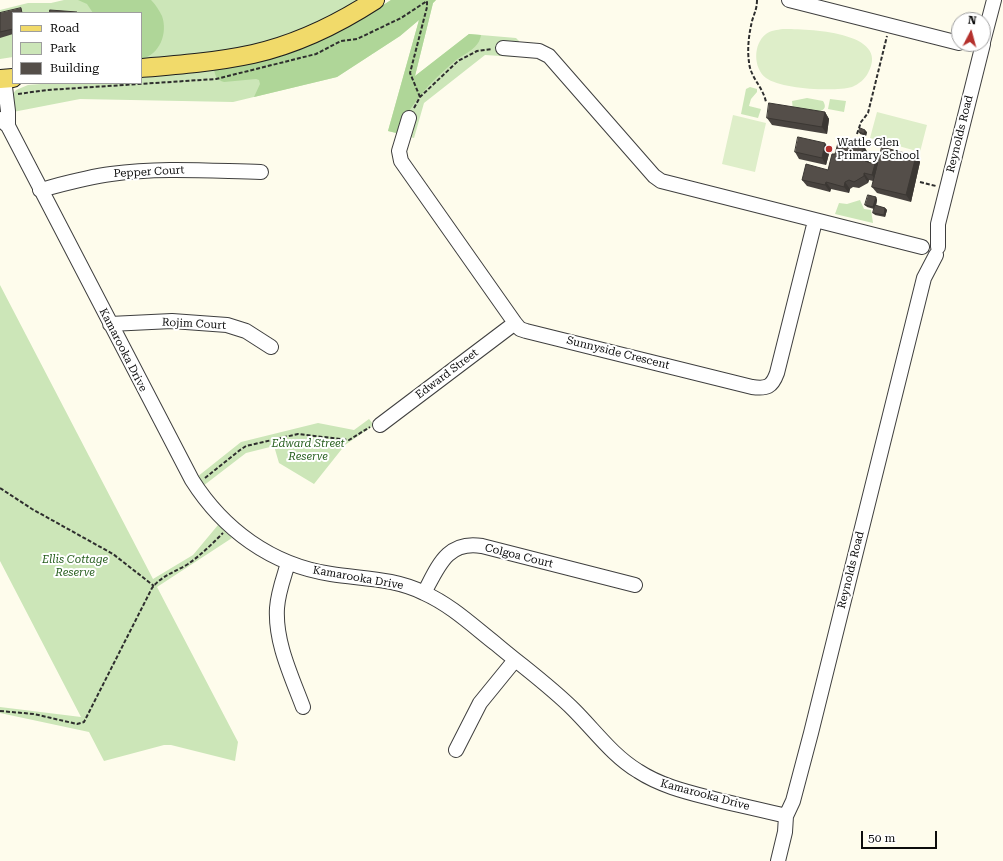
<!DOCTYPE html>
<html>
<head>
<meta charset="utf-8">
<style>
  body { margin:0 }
  #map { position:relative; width:1003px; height:861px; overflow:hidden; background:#fefcec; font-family:"Roboto Serif",serif }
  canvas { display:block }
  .legend { position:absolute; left:12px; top:12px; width:130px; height:72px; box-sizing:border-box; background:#fff; border:1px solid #9e9e9e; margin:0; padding:5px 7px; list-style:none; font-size:12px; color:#0c0c0c }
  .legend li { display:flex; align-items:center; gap:8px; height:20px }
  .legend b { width:20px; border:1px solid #9e9e9e }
  .north { position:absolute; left:951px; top:12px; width:40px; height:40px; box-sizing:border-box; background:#fff; border:1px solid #9e9e9e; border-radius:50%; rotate:6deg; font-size:11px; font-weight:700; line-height:16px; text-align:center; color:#0c0c0c }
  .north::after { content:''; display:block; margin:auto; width:14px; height:18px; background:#b4302c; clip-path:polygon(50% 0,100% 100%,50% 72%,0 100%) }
  .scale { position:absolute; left:861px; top:831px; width:76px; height:18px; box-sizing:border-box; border:2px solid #0c0c0c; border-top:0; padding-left:5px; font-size:12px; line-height:14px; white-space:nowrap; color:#0c0c0c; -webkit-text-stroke:3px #fff; paint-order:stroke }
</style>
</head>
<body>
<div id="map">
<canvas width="1003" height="861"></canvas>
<ul class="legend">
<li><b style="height:5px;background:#f1da6a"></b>Road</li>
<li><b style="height:11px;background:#cce6b8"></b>Park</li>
<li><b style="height:11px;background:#544e49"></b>Building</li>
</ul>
<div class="north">N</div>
<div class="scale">50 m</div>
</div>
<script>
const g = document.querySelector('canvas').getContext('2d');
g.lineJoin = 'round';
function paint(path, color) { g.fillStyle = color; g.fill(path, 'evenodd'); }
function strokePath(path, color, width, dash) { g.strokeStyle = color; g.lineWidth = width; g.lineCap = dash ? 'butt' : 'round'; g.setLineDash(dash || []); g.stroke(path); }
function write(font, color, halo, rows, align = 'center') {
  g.font = font + ' "Roboto Serif",serif'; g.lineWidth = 4; g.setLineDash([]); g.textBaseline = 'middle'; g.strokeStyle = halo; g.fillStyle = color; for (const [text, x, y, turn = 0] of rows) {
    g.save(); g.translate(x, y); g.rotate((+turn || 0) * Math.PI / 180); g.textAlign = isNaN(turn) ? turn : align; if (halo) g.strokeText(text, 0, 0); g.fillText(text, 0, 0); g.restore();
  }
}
const green = new Path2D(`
  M64 0H360C321 22 279 40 235 49 204 55 172 57 141 59V13H13V57L0 59V10L28 3H51Z
  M391 0H436L433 3 415 76 469 34 516 38 519 41 517 57 485 55 424 103 414 138 388 131 419 20 400 36 337 77 233 102 80 99 13 112 12 95 16 90 28 85 53 83H141V76L369 14Z
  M750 87 757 89V92L751 99 749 106 761 109 758 118 741 114 746 89Z
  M807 98 823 101C833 117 800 111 793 110L792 101Z
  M830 99 846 101 844 112 828 109Z
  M860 200 864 209 871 210 873 223 835 214 839 203 847 204Z
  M0 285 153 579 193 555 218 525 232 538 157 587 238 742 235 761 171 745H164L104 761 89 732 0 713V707L81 717 0 561Z
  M369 419 374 425 345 445 314 484 279 463 274 446 246 453 203 486 197 477 241 442 318 423 354 430Z`);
const forest = new Path2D(`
  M78 0H151C156 5 159 10 162 16 168 33 160 55 141 59V13H93L87 4Z
  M391 0H436L433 3 415 76 469 34 481 35C479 49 465 53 455 61 429 83 412 102 397 133L388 131 419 20 400 36 337 77 254 97 260 84 259 80 256 79 224 82C217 80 215 76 214 69L369 14Z`);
const pitch = new Path2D(`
  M783 29C806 29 892 31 868 73 865 79 859 84 852 87 834 92 781 89 766 78 753 68 753 44 766 34 771 30 777 30 783 29Z
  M877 112 927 125 920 152 870 138Z
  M733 115 766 123 755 172 722 164Z`);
const path = new Path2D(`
  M757 0C757 9 754 14 752 21 749 34 747 49 749 62 750 77 763 87 766 102
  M18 94 47 90 216 79 316 54 341 41 357 39 401 18 427 1
  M420 97 410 73 427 7V1
  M414 108 420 97 458 61 477 51 492 49
  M857 134 861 122 868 113 887 36
  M920 182 936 186
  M205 478 240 450 246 446 298 434 349 440 370 427
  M0 488 32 509 113 554 154 586
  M0 711 34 714 77 724 84 722 152 588C161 576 175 572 188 564 201 555 212 544 223 533`);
const minor = new Path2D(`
  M789 0 959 43
  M983 42 994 0
  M503 48 539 51 549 56 654 176 661 181 922 247
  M4 79 8 111V126
  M409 118 399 151 401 161 515 323 520 329 526 331 752 387C767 389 772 387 777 373L815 221
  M0 119 8 126 192 480C223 529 271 565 331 574 362 579 394 578 424 593 451 605 473 626 496 644 522 666 550 686 574 710 595 731 613 756 638 771 661 786 687 792 714 799 738 805 762 810 786 816
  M40 190C63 184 87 177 111 174 161 167 211 171 261 172
  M938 247V224L983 44
  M110 324 172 321 227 325 246 331 271 347
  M380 425 515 323
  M288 563C284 577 278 592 277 608 275 642 291 675 303 707
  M424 593C438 567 447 540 482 546L635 585
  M456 750 480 703 515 660
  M778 861 785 832 786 816 793 801 811 733 924 278 936 255`);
const major = new Path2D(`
  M141 68C178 65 216 62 253 54 297 44 338 24 375 0
  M0 79 13 78`);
const wall = new Path2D(`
  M24 12V13H13V34L0 38V13Z
  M825 112 829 119 827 134 772 125 767 118Z
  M859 132H867L866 136 860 134Z
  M849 146 868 153 867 159 869 162 871 163 878 162 916 156 920 162 911 202 877 193 872 187 873 181 869 180 868 183 859 188 853 187 850 189 849 193 831 189 830 192 807 186 802 180 828 170 835 154Z
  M830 150 826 165 799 159 795 152Z
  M876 197 877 200 876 206 885 208 887 210 885 217 875 215 873 213 874 209 867 207 865 205Z`);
const shadedWall = new Path2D(`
  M825 112 829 119 827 134 822 127Z
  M865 130 867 132 866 136 864 134Z
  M825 143 830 150 826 165 822 158Z
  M864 146 868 153 867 159 870 165 865 161 862 153Z
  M916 156 920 162 911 202 906 195Z
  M876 160 881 167 877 182 872 175Z
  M864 173 869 180 868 183 864 176Z
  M826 182 831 189 830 192 825 185Z
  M845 182 850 189 849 193 844 187Z
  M876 197 877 200 875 209 873 207Z
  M885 208 887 210 885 217 884 215Z`);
const building = new Path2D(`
  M21 8 22 13H13V29L0 32V13Z
  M50 10 77 12V13H50Z
  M769 103 825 112 822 127 767 118Z
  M860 128 865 130 864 134 859 132Z
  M798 137 825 143 822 158 795 152Z
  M850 142 864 146 862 153 866 158 865 161 871 163 876 160 872 175 864 173V176L854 182 849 180 845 182 844 187 826 182 825 185 802 180 806 164 828 170 832 154H835L838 143 849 146Z
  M882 147 916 156 906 195 872 187Z
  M868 195 876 197 873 207 865 205Z
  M875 205 885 208 884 215 873 213Z`);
const markers = [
  [829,149,4,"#b4302c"]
];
const streetNames = [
  ["Reynolds Road",960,134,-76],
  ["Pepper Court",149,172,-3],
  ["Rojim Court",194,324,3],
  ["Kamarooka Drive",123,350,63],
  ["Sunnyside Crescent",618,353,14],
  ["Edward Street",447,374,-37],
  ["Colgoa Court",519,556,14],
  ["Reynolds Road",851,570,-76],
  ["Kamarooka Drive",358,578,10],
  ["Kamarooka Drive",705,795,15]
];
const poiNames = [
  ["Wattle Glen",837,143],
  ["Primary School",837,156]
];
const parkNames = [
  ["Edward Street",308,444],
  ["Reserve",308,457],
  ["Ellis Cottage",75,560],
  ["Reserve",75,573]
];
paint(green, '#cce6b8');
paint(forest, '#afd698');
paint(pitch, '#deeec9');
strokePath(minor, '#3f3f3f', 16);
strokePath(major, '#1d1d1d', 20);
strokePath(path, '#2e2e2e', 2, [4, 2]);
strokePath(minor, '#fff', 14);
strokePath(major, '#f1da6a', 18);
paint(wall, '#48433f');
paint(shadedWall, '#3b3733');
paint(building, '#544e49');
strokePath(building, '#3b3733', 1);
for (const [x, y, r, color] of markers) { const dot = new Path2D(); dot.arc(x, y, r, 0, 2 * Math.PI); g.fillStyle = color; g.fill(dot); strokePath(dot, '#fff', 1.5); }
write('11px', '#0c0c0c', '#fff', streetNames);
write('11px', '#0c0c0c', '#fff', poiNames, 'left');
write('italic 11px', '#296021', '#fff', parkNames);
</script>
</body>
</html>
